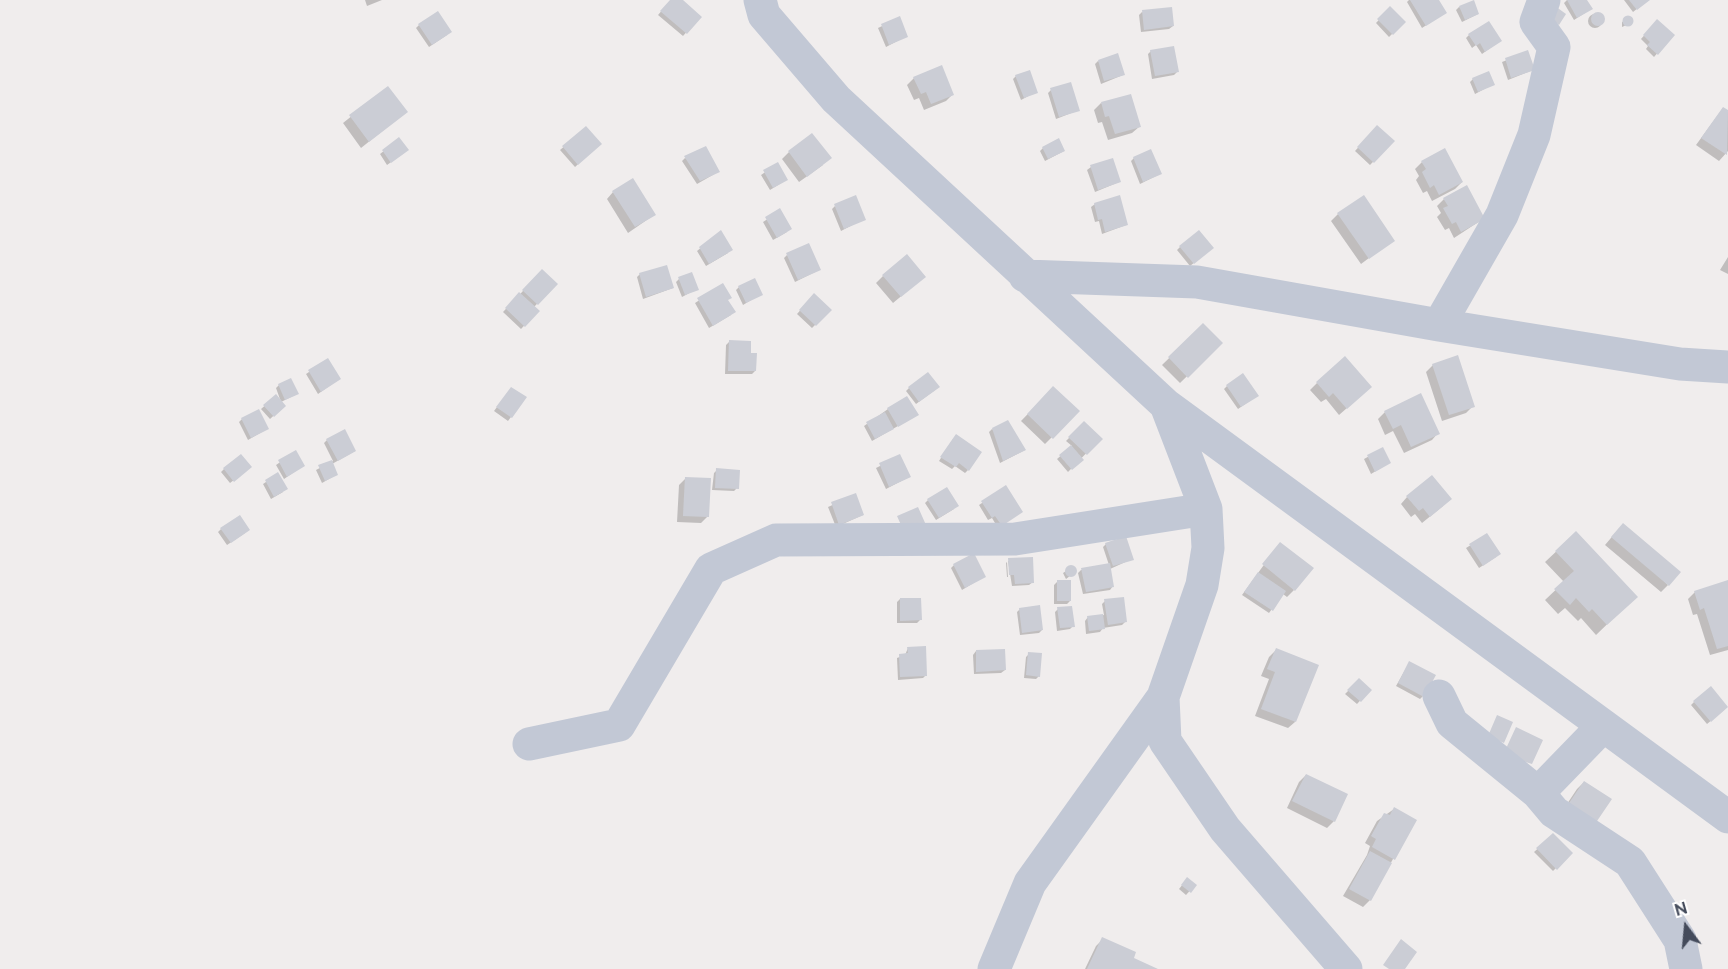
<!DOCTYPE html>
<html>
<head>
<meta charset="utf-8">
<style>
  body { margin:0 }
  #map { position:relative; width:1728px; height:969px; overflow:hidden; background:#f0eded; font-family:Raleway,sans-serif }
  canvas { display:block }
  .north { position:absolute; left:1656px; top:897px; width:60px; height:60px; -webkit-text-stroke:4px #fff; paint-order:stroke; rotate:344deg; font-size:16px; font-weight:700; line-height:24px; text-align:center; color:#444b5b }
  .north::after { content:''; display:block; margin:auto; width:21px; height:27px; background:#444b5b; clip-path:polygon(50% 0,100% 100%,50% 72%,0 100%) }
</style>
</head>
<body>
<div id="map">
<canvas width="1728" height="969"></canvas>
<div class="north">N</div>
</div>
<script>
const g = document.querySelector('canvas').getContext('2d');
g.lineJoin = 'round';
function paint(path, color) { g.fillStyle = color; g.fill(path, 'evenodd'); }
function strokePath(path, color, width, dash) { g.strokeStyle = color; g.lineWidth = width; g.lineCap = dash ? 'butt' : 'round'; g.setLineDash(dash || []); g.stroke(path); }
const shadow = new Path2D(`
  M365 0H382L367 6Z
  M671 0H680L700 17 683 36 658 15Z
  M1409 0H1437L1445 13 1422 28 1407 2Z
  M1567 0H1586L1591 9 1574 20 1564 3Z
  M1624 0H1648L1633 12Z
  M1459 7 1478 14 1462 22 1456 10Z
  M1390 8 1404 22 1389 37 1376 23Z
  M1142 12 1173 26 1169 29 1141 32 1139 15Z
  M1588 21a7 7 0 1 1 14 0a7 7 0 1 1-14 0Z
  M899 18 907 36 886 47 878 28Z
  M1630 18 1631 23 1622 27V22Z
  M1657 21 1673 35 1654 57 1646 49 1648 46 1641 39Z
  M419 25 447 35 429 47 416 28Z
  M1469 35 1497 43 1482 54 1476 45 1472 48 1466 38Z
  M1151 51 1177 72 1174 75 1152 79 1148 54Z
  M1527 52 1533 70 1508 80 1502 62Z
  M1098 61 1123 75 1101 84 1095 64Z
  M1016 76 1036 92 1021 100 1013 79Z
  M914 78 953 94 946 101 924 110 919 98 914 100 907 85Z
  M1473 79 1494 84 1475 94 1470 82Z
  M387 88 406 112 361 148 343 123Z
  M1051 90 1079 110 1056 119 1048 93Z
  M1101 103 1139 127 1132 133 1108 140 1102 122 1098 123 1094 110Z
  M1723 108 1728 112V151L1719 161 1696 145Z
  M1377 127 1393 141 1370 165 1355 151Z
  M586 128 600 144 575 167 560 150Z
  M399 139 404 153 387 165 380 154Z
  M1043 148 1064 151 1045 161 1040 151Z
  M789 152 823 165 799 182 782 159Z
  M685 158 718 172 697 184 682 161Z
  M1134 158 1160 174 1140 184 1131 161Z
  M1422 162 1462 182 1455 189 1432 201 1427 191 1423 193 1416 180 1419 176 1415 169Z
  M777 164 783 182 770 190 761 175Z
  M1091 167 1119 182 1095 192 1087 170Z
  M613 192 654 215 628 233 607 199Z
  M1444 199 1483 219 1454 238 1449 228 1445 230 1437 217 1441 213 1437 206Z
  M1095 204 1126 225 1102 234 1099 221 1095 222 1091 207Z
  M835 206 864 219 841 231 832 209Z
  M780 211 787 232 773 240 763 222Z
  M1338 214 1393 240 1361 264 1331 221Z
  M720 232 728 253 706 266 697 251Z
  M1180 247 1209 251 1190 266 1177 250Z
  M787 255 819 270 795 282 784 258Z
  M1728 257V274L1720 270Z
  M542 271 556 284 534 307 538 311 521 329 503 312Z
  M640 274 673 288 643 299 637 277Z
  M883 276 917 283 893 303 876 283Z
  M679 279 697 289 682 297 676 282Z
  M723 285 731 315 709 328 695 303Z
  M739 287 761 294 743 305 736 290Z
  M814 295 830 310 812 328 797 314Z
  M1203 325 1221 343 1180 383 1162 365Z
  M729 342 749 355 755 371 752 374H725L726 345Z
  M327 360 339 379 318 394 306 374Z
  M1433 365 1473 406 1466 413 1442 421 1426 372Z
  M1317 383 1363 394 1339 415 1326 399 1321 402 1310 390Z
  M279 385 297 394 281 402 276 388Z
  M1227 386 1254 398 1238 409 1224 389Z
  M909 388 935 390 916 404 906 391Z
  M1053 388 1078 411 1045 444 1021 421Z
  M508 392 525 398 508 421 494 411Z
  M276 396 284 406 270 419 261 409Z
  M888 409 917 415 872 441 864 426Z
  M1385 412 1438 433 1432 440 1404 453 1393 431 1385 435 1378 419Z
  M242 419 267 429 248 440 239 422Z
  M1084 423 1100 439 1068 472 1057 459 1072 446 1066 441Z
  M992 429 1025 450 1000 463 989 432Z
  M953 439 968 470 965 473 955 466 952 469 939 461Z
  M327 440 355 451 332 464 336 475 322 483 316 470 333 461 324 443Z
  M1382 449 1389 463 1371 474 1364 459Z
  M295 452 303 466 284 479 276 465Z
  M900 456 909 477 886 489 876 468Z
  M224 469 247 470 230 483 221 472Z
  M717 470 737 488 734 491 712 490 714 473Z
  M278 474 283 492 271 499 263 484Z
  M686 478 708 516 701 523 677 522 679 485Z
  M1006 487 1021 511 998 528 992 518 988 520 979 505Z
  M855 495 863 515 836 527 828 507Z
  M1407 497 1443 506 1422 523 1415 514 1411 517 1401 504Z
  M928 500 954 509 936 520 925 503Z
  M221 529 245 533 227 545 218 532Z
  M1616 532 1668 585 1661 592 1605 545Z
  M1576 533 1625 607 1596 635 1581 618 1578 621 1565 608 1558 614 1545 600 1564 582 1545 562Z
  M1487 535 1496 557 1479 568 1466 548Z
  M1106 544 1132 559 1110 569 1113 586 1110 590 1083 594 1078 573 1081 570 1109 565 1103 547Z
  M1274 551 1294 590 1287 597 1283 594 1269 613 1242 595Z
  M1031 558 1033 582 1029 585 1012 586 1008 561Z
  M1007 562 1008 577H1007L1006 563Z
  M954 565 985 576 962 590 951 568Z
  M1072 567 1075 572 1066 579 1063 573Z
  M1057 582 1070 601 1067 604H1054V585Z
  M1728 582V650L1710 655 1697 614 1693 615 1688 599 1695 592Z
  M900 599 920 620 917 623H897V602Z
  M1105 601 1125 622 1122 625 1103 628 1100 632 1086 634 1085 621 1088 617 1104 615 1102 604Z
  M1020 609 1042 630 1039 633 1020 635 1017 612Z
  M1058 609 1073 626 1070 629 1057 631 1055 612Z
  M908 648 926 675 923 678 898 680 897 658 905 655Z
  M1276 650 1295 722 1288 728 1255 716 1269 679 1261 676 1269 657Z
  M976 651 1005 670 1001 673 974 674 973 655Z
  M1029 654 1039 676 1036 679 1024 678 1026 657Z
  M1409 663 1423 696 1420 699 1396 686Z
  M1359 680 1370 690 1357 704 1345 694Z
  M1694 702 1724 710 1707 724 1691 705Z
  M1306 775 1334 821 1327 828 1287 808 1299 782Z
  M1584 782 1610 799 1561 813 1577 789Z
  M1394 809 1393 859 1370 900 1363 907 1343 896 1367 855 1370 846 1365 843 1377 821Z
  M1553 835 1571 853 1553 871 1534 852Z
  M1187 879 1195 885 1186 895 1179 889Z
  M1103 939 1132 958 1152 969H1085L1096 946Z`);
const building = new Path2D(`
  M670 0H683L702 17 687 34 660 11Z
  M1410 0H1439L1447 13 1426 26Z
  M1474 0 1479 14 1465 20 1459 6Z
  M1567 0H1587L1593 9 1577 18Z
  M1629 0H1650L1637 10Z
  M1390 6 1406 22 1393 35 1377 19Z
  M1555 6 1566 14 1559 25 1547 16Z
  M1172 7 1174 26 1144 30 1142 10Z
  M438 11 452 32 432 45 418 24Z
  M1591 19a7 7 0 1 1 14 0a7 7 0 1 1-14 0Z
  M1622.5 21a5.5 5.5 0 1 1 11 0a5.5 5.5 0 1 1-11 0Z
  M900 16 908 37 889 45 881 24Z
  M1657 19 1675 35 1658 55 1647 45 1650 42 1643 35Z
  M1489 21 1502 41 1485 52 1480 43 1476 46 1468 34Z
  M1174 46 1179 72 1155 76 1150 50Z
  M1528 50 1535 70 1511 78 1505 58Z
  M1118 53 1125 75 1104 81 1098 60Z
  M942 65 954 95 931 104 926 92 921 94 913 77Z
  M1030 70 1038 93 1024 98 1015 75Z
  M1489 71 1495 85 1478 92 1472 78Z
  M1071 82 1080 111 1059 117 1050 88Z
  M388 86 408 112 369 142 349 115Z
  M1131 94 1141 127 1115 134 1109 116 1105 117 1101 102Z
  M1723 107 1728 110 1727 155 1701 138Z
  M1377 125 1395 141 1374 163 1357 147Z
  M586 126 602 144 578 165 562 146Z
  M812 133 832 158 807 177 788 151Z
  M399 137 409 150 391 163 382 150Z
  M1059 138 1065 151 1048 159 1042 147Z
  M706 146 720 172 700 181 684 156Z
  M1445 148 1463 182 1439 195 1434 185 1430 188 1422 172 1426 169 1421 161Z
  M1151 149 1162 174 1143 182 1133 157Z
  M1113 158 1121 182 1098 190 1090 165Z
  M778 162 788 180 773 188 763 170Z
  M633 178 656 215 635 227 612 191Z
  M1467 185 1485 219 1461 232 1456 222 1452 224 1443 208 1448 206 1443 198Z
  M856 195 866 220 844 229 834 204Z
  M1120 195 1128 225 1105 232 1102 219 1098 220 1094 203Z
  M1364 195 1395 241 1369 259 1337 213Z
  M780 208 792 229 777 238 765 217Z
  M721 230 733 250 709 264 699 247Z
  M1199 230 1214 248 1194 264 1179 246Z
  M809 243 821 270 798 280 786 253Z
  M907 254 926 277 901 297 882 275Z
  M667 265 674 288 646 297 639 273Z
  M542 269 558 284 538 305 522 290Z
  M692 272 699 290 685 295 678 277Z
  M755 278 763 295 746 303 738 286Z
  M723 283 732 298 728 300 736 312 713 326 697 298Z
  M519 292 540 311 525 327 505 308Z
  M814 293 832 310 816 326 799 310Z
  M1203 323 1223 343 1188 378 1168 357Z
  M729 340 751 341V353H757L756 371H728Z
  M1458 355 1475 407 1449 415 1432 364Z
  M1345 356 1372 387 1347 409 1333 393 1329 397 1316 382Z
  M328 358 341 379 321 392 308 370Z
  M928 372 940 387 919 402 908 387Z
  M1243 373 1259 396 1241 407 1226 385Z
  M291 378 299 394 285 400 278 384Z
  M1053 386 1080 411 1053 439 1027 414Z
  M511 387 527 397 512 418 496 407Z
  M1421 393 1440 434 1411 447 1401 425 1393 429 1384 411Z
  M276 394 286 406 274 417 263 405Z
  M907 396 919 415 898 427 887 408Z
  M259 409 269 429 251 438 241 418Z
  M885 412 894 429 875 439 866 422Z
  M1008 420 1026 450 1003 461 992 428Z
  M1084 421 1103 439 1087 455 1068 437Z
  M345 429 356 451 338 461 326 439Z
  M956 434 982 452 969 471 959 463 956 467 940 457Z
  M1071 445 1084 460 1072 470 1059 455Z
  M1383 447 1391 463 1375 472 1367 455Z
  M296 450 305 466 287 477 278 460Z
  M241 454 252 467 234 482 223 468Z
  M900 454 911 477 889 487 879 463Z
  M332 460 338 475 325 481 318 465Z
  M716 468 740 470 739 489 715 488Z
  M278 472 288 489 274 497 265 480Z
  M1432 475 1452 499 1430 517 1423 508 1419 511 1406 496Z
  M685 477 711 478 709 517 683 516Z
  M1006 485 1023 512 1002 526 995 516 992 518 981 501Z
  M947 487 959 506 939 518 927 499Z
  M856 493 864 515 839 525 831 502Z
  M918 507 926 525 905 534 897 516Z
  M240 515 250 530 231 543 220 528Z
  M1623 523 1681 572 1669 586 1611 537Z
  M1576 531 1638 597 1607 625 1592 609 1589 612 1576 598 1570 605 1554 589 1574 571 1555 551Z
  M1487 533 1501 554 1483 566 1469 544Z
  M1126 536 1134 560 1113 566 1105 543Z
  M1280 542 1314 568 1295 591 1262 564Z
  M974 553 986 577 965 588 953 564Z
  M1033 557 1034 583 1015 584 1014 575H1009L1008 558Z
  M1110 563 1114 587 1086 592 1081 568Z
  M1065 571a6 6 0 1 1 12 0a6 6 0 1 1-12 0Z
  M1258 572 1286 591 1273 611 1244 592Z
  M1057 580H1071V601H1057Z
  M1728 580V646L1717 649 1704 608 1700 610 1694 591Z
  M1124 597 1127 622 1108 625 1104 599Z
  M900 598H921L922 620 900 621Z
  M1040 605 1043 630 1022 633 1019 608Z
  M1072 606 1075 627 1060 628 1057 607Z
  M1103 614 1105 629 1089 631 1087 616Z
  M926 646 927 676 900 677 899 654 908 653 907 647Z
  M1276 648 1319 665 1296 722 1261 709 1275 672 1267 669Z
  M1005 649 1006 670 976 672V650Z
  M1028 652 1042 653 1040 677 1026 675Z
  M1409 661 1436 675 1424 697 1398 683Z
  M1359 678 1372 690 1361 702 1347 690Z
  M1711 686 1728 707 1711 722 1693 701Z
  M1497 715 1513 722 1504 743 1488 736Z
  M1516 727 1543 740 1532 764 1503 755Z
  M1306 774 1348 794 1335 822 1292 801Z
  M1584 781 1612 799 1595 824 1567 806Z
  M1394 807 1417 820 1395 860 1372 847 1376 839 1371 836 1384 813 1390 815Z
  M1553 833 1573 853 1557 870 1536 848Z
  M1370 851 1392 863 1371 901 1349 889Z
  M1187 877 1197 885 1191 893 1181 885Z
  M1102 937 1136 952 1134 958 1158 969H1087Z
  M1401 939 1417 952 1405 969H1389L1383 965Z`);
const minor = new Path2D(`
  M760 0 764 15 836 99 1166 405 1206 509 1208 548 1202 585 1163 697 1165 741 1225 829 1346 969
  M1025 276 1197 282 1439 325 1680 364 1728 367
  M1439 325 1502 215 1534 135 1554 47 1536 22 1544 0
  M1166 405 1728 817
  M1439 696 1452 723 1538 793 1554 812 1630 862 1680 940 1686 969
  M529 744 619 725 711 569 776 540 1015 539 1206 509
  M1538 793 1603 726
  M994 969 1030 883 1163 697`);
paint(shadow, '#0003');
paint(building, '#cbcdd5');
strokePath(minor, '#c2c8d5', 33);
</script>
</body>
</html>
